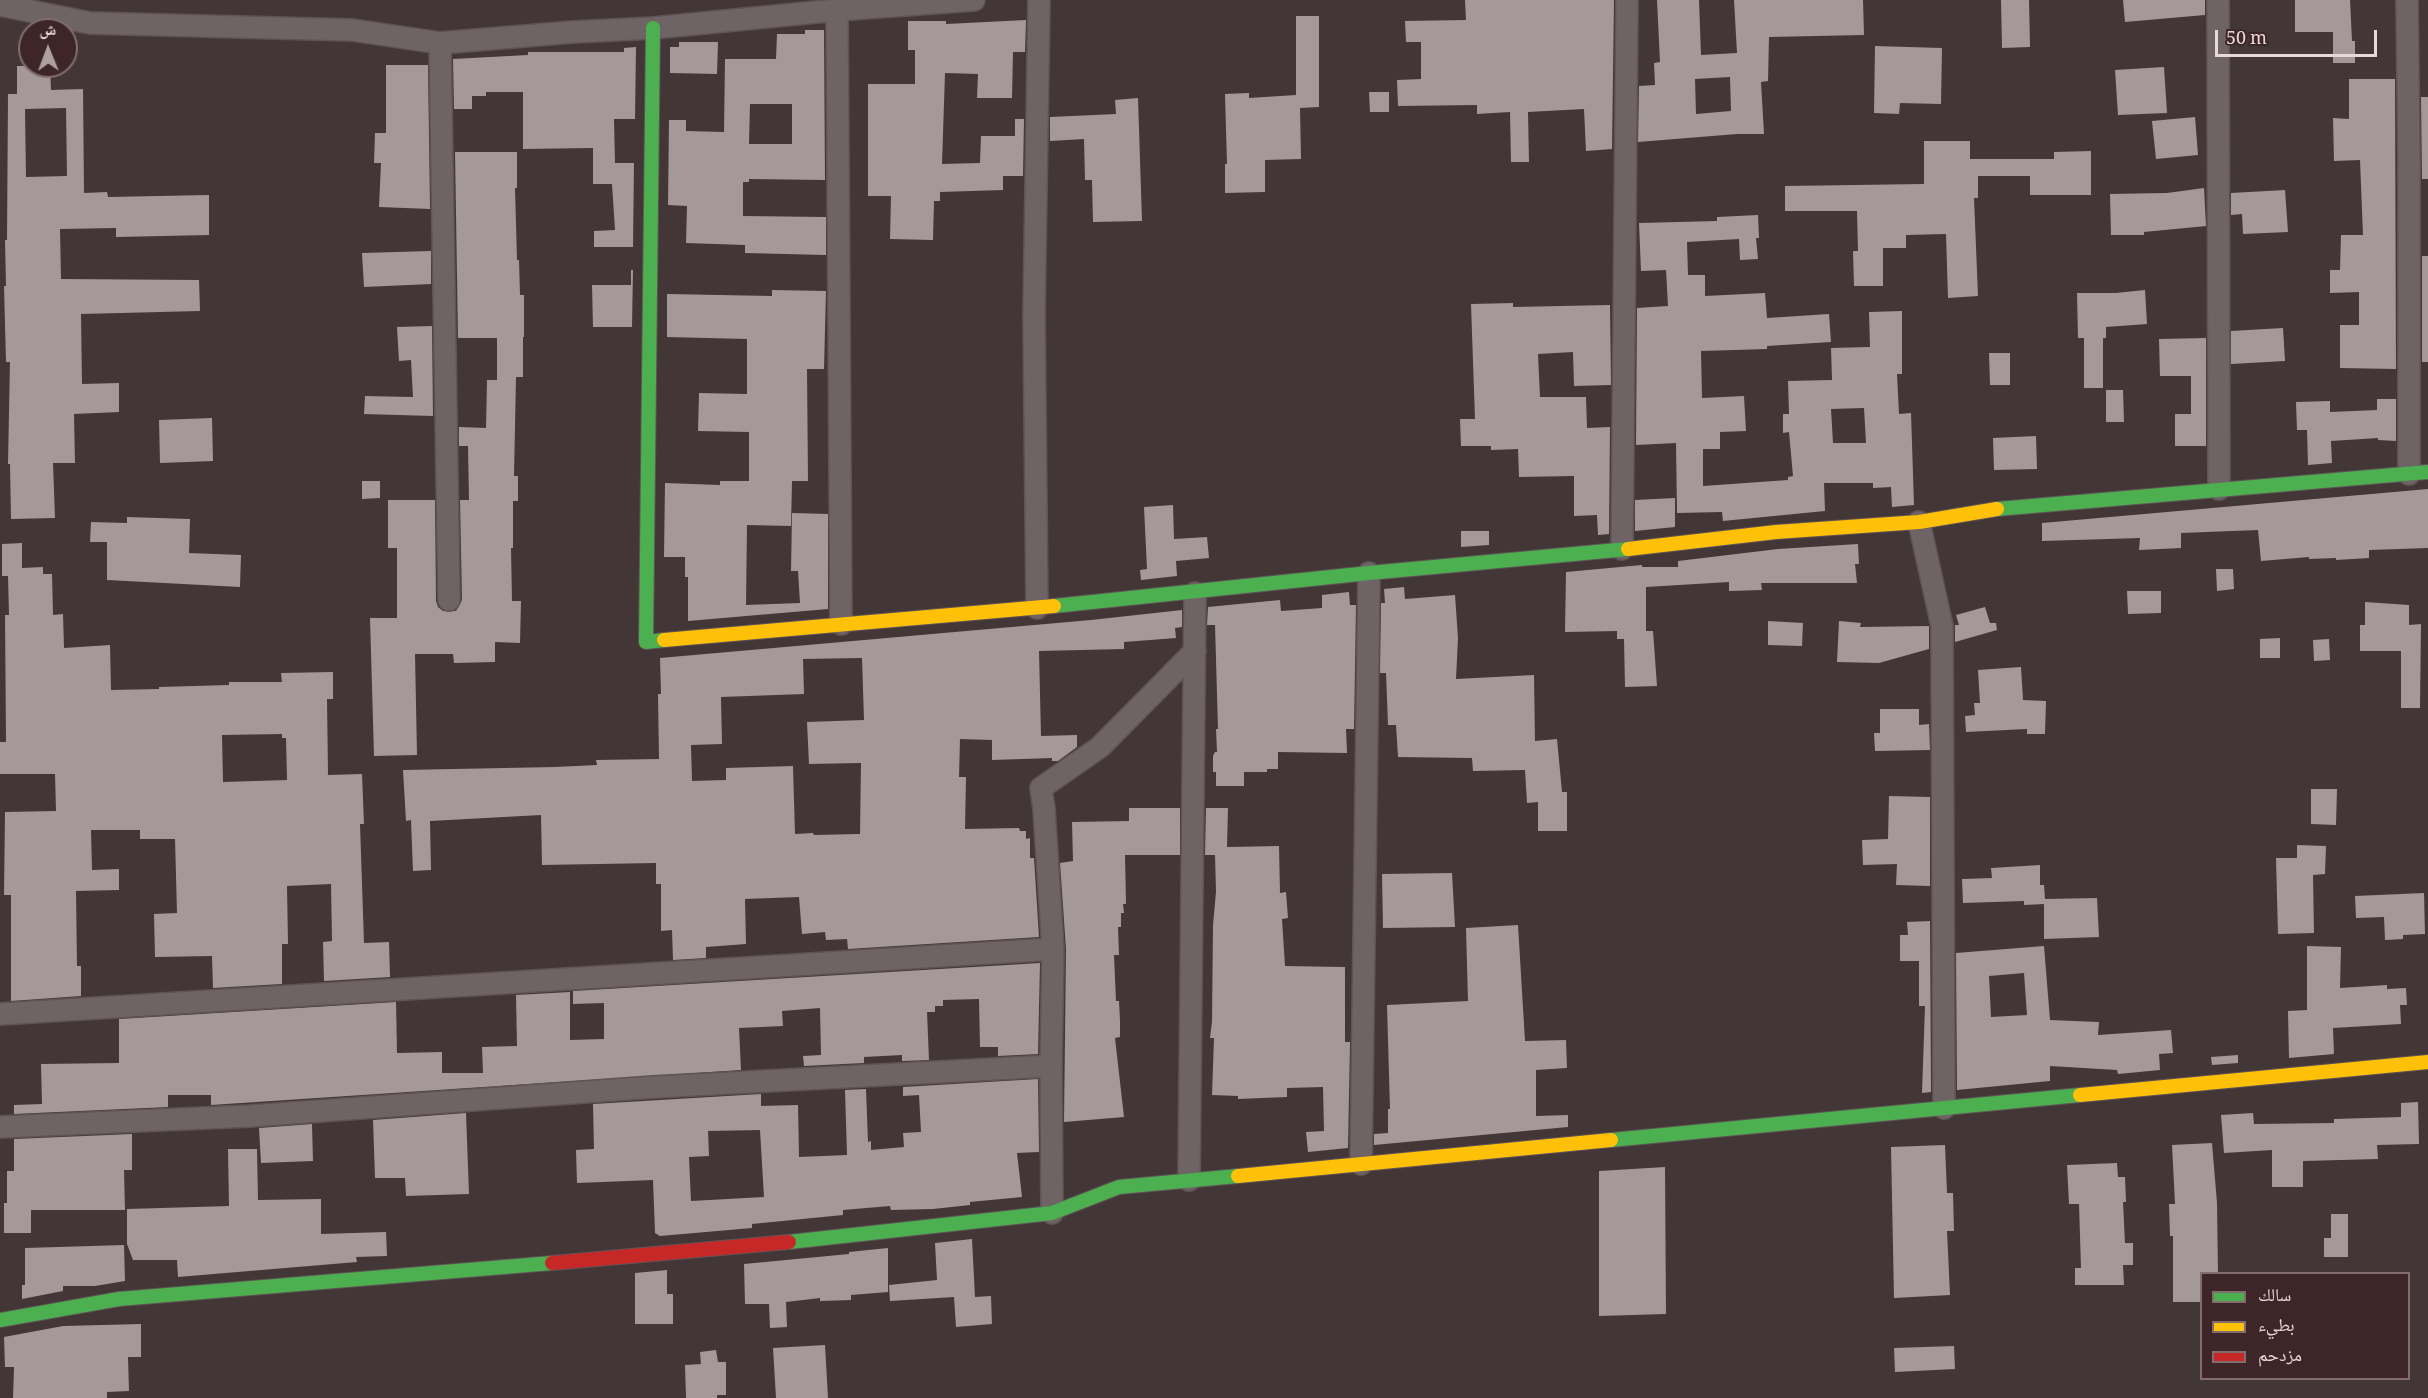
<!DOCTYPE html>
<html>
<head>
<meta charset="utf-8">
<style>
  body { margin:0 }
  #map { position:relative; width:2428px; height:1398px; overflow:hidden; background:#433637; font-family:Georgia,"Noto Naskh Arabic",serif }
  canvas { display:block }
  .legend { position:absolute; left:2200px; top:1272px; width:210px; height:108px; box-sizing:border-box; background:#3e2628; border:2px solid #826d6e; margin:0; padding:8px 10px; list-style:none; font-size:18px; color:#e8d8d8 }
  .legend li { display:flex; align-items:center; gap:12px; height:30px }
  .legend b { width:30px; border:2px solid #826d6e }
  .north { position:absolute; left:18px; top:18px; width:60px; height:60px; box-sizing:border-box; background:#3e2628; border:2px solid #826d6e; border-radius:50%; rotate:359deg; font-size:16px; font-weight:700; line-height:24px; text-align:center; color:#e8d8d8 }
  .north::after { content:''; display:block; margin:auto; width:21px; height:27px; background:#ae9fa0; clip-path:polygon(50% 0,100% 100%,50% 72%,0 100%) }
  .scale { position:absolute; left:2215px; top:30px; width:162px; height:27px; box-sizing:border-box; border:3px solid #e8d8d8; border-top:0; padding-left:8px; font-size:18px; line-height:21px; white-space:nowrap; color:#e8d8d8; -webkit-text-stroke:4px #3e2628; paint-order:stroke }
</style>
</head>
<body>
<div id="map">
<canvas width="2428" height="1398"></canvas>
<ul class="legend">
<li><b style="height:8px;background:#4caf50"></b>سالك</li>
<li><b style="height:8px;background:#ffc107"></b>بطيء</li>
<li><b style="height:8px;background:#c62828"></b>مزدحم</li>
</ul>
<div class="north">ش</div>
<div class="scale">50 m</div>
</div>
<script>
const g = document.querySelector('canvas').getContext('2d');
g.lineJoin = 'round';
function paint(path, color) { g.fillStyle = color; g.fill(path, 'evenodd'); }
function strokePath(path, color, width, dash) { g.strokeStyle = color; g.lineWidth = width; g.lineCap = dash ? 'butt' : 'round'; g.setLineDash(dash || []); g.stroke(path); }
const building = new Path2D(`
  M1465 0H1614L1612 149 1586 151 1584 109 1528 112 1529 162H1511L1510 112 1477 114V105L1398 106 1397 80 1421 79V42H1406L1405 21 1466 20Z
  M1657 0H1699L1701 55 1737 53 1734 0H1863L1864 35 1769 37 1768 81 1761 82 1764 134H1737L1638 142 1639 86 1655 85 1654 63 1660 62ZM1730 77 1731 111 1696 114 1695 79Z
  M2001 0H2029L2030 47 2002 48Z
  M2123 0H2205V15L2125 22Z
  M2295 0H2350L2352 41H2355V63H2333V32H2295Z
  M1296 16H1319V107L1300 108 1301 159 1265 160V192L1225 193V164H1227L1225 94 1249 93V98L1296 95Z
  M1026 20 1025 52H1013L1012 98H977L978 74 945 73 942 164 980 163 981 136H1015V119H1024L1023 176H1003V190L940 192V201H934L933 240 890 239 891 196H868V84H915V50H908V21H946V24Z
  M805 30H824L825 180 749 179V182H743V216L826 217V255L745 253V245L686 243 687 206 668 205 669 120H686V131L724 132 725 59H776L777 34H805ZM750 104H792V144H749Z
  M679 42H718L717 74 670 73V47H679Z
  M1875 46 1942 48 1941 104 1900 103 1899 114 1874 113Z
  M636 47 635 119H614L615 163H634L633 247H594V231L615 230 612 184H593V148L523 149V92H486V96H472V109H454L453 59 528 55V52H624V48Z
  M386 65H428L430 209 379 207 381 163H374L375 133H386Z
  M17 66H50L51 90 83 89 84 193 107 192 108 197 209 195V235L116 237V228L60 229 61 279 199 280 200 311 81 314 82 384 119 383V412L74 414 75 463H53L55 518 11 519 10 464H8L10 362H6L4 286H6L5 240H7L8 94H17ZM66 108 67 176 26 177 25 109Z
  M2164 67 2167 113 2118 115 2115 70Z
  M2349 79H2395L2396 369 2340 368V325H2359V292L2330 293V270H2340L2341 235H2363L2360 160 2334 161 2333 118 2349 119Z
  M1369 92H1389V112H1370Z
  M2421 97H2428V179H2422Z
  M1138 98 1142 221 1093 222 1092 180H1085L1084 139 1050 141V117L1116 114 1115 100Z
  M2195 117 2198 155 2156 159 2152 121Z
  M1924 141H1970V159H2054V152L2091 151V195H2030V176H1978V198H1974L1978 296 1948 298 1946 234 1906 235V248H1883V286H1854L1853 251H1858L1857 211H1785V186L1924 184Z
  M455 152H517V188H515L517 260H519L520 295H524V337H523V377H516L514 476H518V501H513V548H511L512 601H521L520 643 495 642V662L454 663 453 654H415L417 755 374 756 370 618H397V548H388V500H435L436 601 438 607 443 611H456L462 600 460 500H469L468 446H459V427L486 428 487 380H497V338H458Z
  M2204 188 2206 226 2144 232V235H2111L2110 194 2167 193Z
  M2285 190 2288 232 2243 234 2242 214 2231 215V193Z
  M1758 215 1759 238H1756L1758 259 1740 260 1739 239 1687 242 1688 275H1705V296L1765 293 1767 318 1829 314 1831 342 1767 346V349L1701 351 1702 398 1744 396 1746 431 1720 432V449H1703V486L1788 480V477L1793 476 1789 432 1783 433V414H1789L1788 381 1832 380 1831 348 1870 347 1869 312 1902 311V374H1897L1899 414 1911 413 1914 505 1892 507 1891 487 1873 488V483H1824L1825 511 1723 521 1722 512 1677 513 1676 443 1636 445 1637 308 1668 306 1666 270 1641 271 1639 223 1717 221V217ZM1864 408 1866 443H1833L1831 409Z
  M431 251V284L364 287 362 253Z
  M2422 256H2428V362H2422Z
  M631 270H633L632 327H593L592 285H631Z
  M772 290 826 291 824 369H807L808 481H792L791 526 747 525 746 605 800 603 798 571H791L792 513 828 514V609L688 621V577H685V557H664L665 483 720 485V481H749V432L698 431 699 393 747 394V339L667 337V294L772 296Z
  M2145 290 2147 324 2106 327V338H2103V388H2084V338H2078L2077 293H2116Z
  M1513 303V307L1610 305 1611 385 1574 386 1573 352 1538 354 1540 397H1586L1587 428 1610 427 1609 534 1598 535 1597 515 1574 516V476L1519 477 1518 449 1491 450V446H1461L1460 419H1475L1471 304Z
  M432 326 433 416 364 414 365 396 413 397 411 360 399 361 397 327Z
  M2283 328 2285 361 2231 364V331Z
  M2206 338V446H2175V414H2191V376H2160L2159 339Z
  M1989 353H2010V385H1990Z
  M2106 390H2123L2124 422H2106Z
  M2377 399H2396V441L2378 440V438L2331 441 2332 463 2308 465 2307 430H2297L2296 402 2330 401V412L2377 410Z
  M212 418 213 461 160 463 159 420Z
  M2036 436 2037 469 1994 470 1993 438Z
  M362 481H380V498L362 499Z
  M2428 489V548L2369 550V558L2336 560V558L2309 559V557L2261 561 2258 530 2181 533V548L2139 550 2140 538 2042 541V523Z
  M1675 498V527L1635 531V500Z
  M1173 505 1174 539 1207 537 1209 558 1176 561 1177 576 1141 580 1140 570 1147 569 1144 507Z
  M127 517 190 519 189 553 241 555 240 587 107 580V542H90L91 522 127 523Z
  M1461 531H1489V545L1461 547Z
  M22 543V568L43 567V574H52L53 615 63 614 64 648 110 645 111 690 159 689V687L229 685V682H282L281 673 333 672V699H327L328 775 362 774 364 824H360L364 943 389 942 390 977 324 981 323 942 332 941 331 884 287 886 288 944H282V984L213 988 212 956 155 957 154 914 177 913 175 839H140V830H91L92 870 119 869V890L76 891 77 966H81V996L11 1001V895H4L5 812 56 811 55 774H0V742H6L5 615H9L8 576H2V544ZM282 734V738H286L287 780 223 782 222 735Z
  M1858 544 1859 564H1855L1857 583H1761L1762 590 1729 591V582L1646 587V631H1653L1657 686 1625 687 1624 639H1617V631L1565 632 1566 572 1642 565V567H1678V561L1778 549Z
  M2216 569H2233L2234 589 2217 591Z
  M1404 587 1405 599 1455 595 1458 638 1456 679 1534 675 1535 741 1557 739 1562 792H1567V831H1538V802L1527 803 1525 770 1473 771 1472 758 1398 757 1396 725H1388L1386 673H1380L1381 603H1385L1384 589Z
  M2127 591H2161V613L2128 614Z
  M1349 592 1350 605H1356L1354 729H1346L1347 753 1278 752V769H1267V772H1244V786H1216V772H1213V756L1215 752H1217L1216 729H1218L1215 625H1207L1208 607 1280 600 1281 611 1322 608V595Z
  M2365 602 2409 605V625L2421 624 2420 708H2401V651H2360V625H2365Z
  M1985 607 1990 623H1996L1997 630 1955 642V625H1959L1956 615Z
  M1182 610V627L1175 628 1176 638 1124 642V649L1039 651 1041 736 1077 735V747L1058 761H1052V758L992 760V740L960 739 959 777H966L965 829 1019 828 1020 831H1026V839L1030 838V858H1034L1039 937 848 949 847 939 826 940 825 932 802 934 799 897 745 899 746 944 706 947V958L673 960 672 930 661 931V884H656V863L542 865 541 815 430 821 431 870 413 871 411 820 406 821 403 770 555 767 597 765 596 760 659 759 658 694H661L660 658 1091 620ZM862 658 864 720 807 722 809 764 861 763 860 834 814 835 813 833 795 834 793 766 726 768V780L692 781 691 745 722 744 721 697 804 694 803 659Z
  M1768 621 1803 623 1802 646 1768 645Z
  M1839 621 1861 623 1860 627 1929 626V649L1879 663 1837 662Z
  M2280 638V658H2260V639Z
  M2329 639 2330 660 2314 661 2313 640Z
  M2021 667 2023 700 2046 701 2045 734H2027V729L1966 732 1965 716 1975 715 1974 703H1980L1978 670Z
  M1880 709H1919V725L1929 724 1930 750 1875 751 1874 733H1880Z
  M2311 789H2337L2336 825 2311 824Z
  M1889 796 1930 797V886L1896 885 1897 864 1863 865 1862 840 1888 839Z
  M1129 808H1180V855H1125L1126 904H1123L1124 913H1121V927H1118L1119 955H1114L1116 1001H1119L1120 1021V1037L1115 1038 1124 1117 1064 1122 1066 949 1060 863 1073 861 1072 822 1129 821Z
  M1206 808H1228L1227 847 1279 846 1280 893 1286 892 1288 918 1282 919 1285 966 1345 967V1042H1350L1348 1148 1308 1152 1306 1132 1324 1131 1323 1087 1287 1088V1097L1238 1099V1096L1212 1095 1214 1038H1210L1212 1022 1213 925 1216 892 1215 855H1205Z
  M2297 845 2326 846 2325 874 2313 875 2314 933 2278 934 2276 858H2297Z
  M2040 865V885H2044L2045 899 2097 898 2099 937 2044 939V904L2024 905V901L1963 903 1962 879 1992 878 1991 868Z
  M1452 873 1455 927 1383 928 1382 874Z
  M2424 893 2425 934 2403 935V939L2385 940 2384 917 2356 918 2355 896Z
  M1930 921 1931 1092 1922 1093 1925 1006H1919V961H1900V935H1908L1907 922Z
  M1518 925 1525 1041 1566 1040 1567 1068 1536 1070V1116L1568 1115V1127L1374 1145V1134L1388 1133V1109H1390L1387 1005 1468 1001 1466 928Z
  M2044 946 2050 1020 2099 1022 2098 1035 2171 1030 2173 1053 2159 1054 2160 1070 2118 1074 2117 1070 2050 1066V1081L1957 1090 1956 953ZM2024 973 2027 1015 1991 1017 1989 976Z
  M2307 946 2341 947 2340 988 2387 985V989L2406 988 2407 1005H2400L2401 1024 2333 1028 2334 1054 2289 1058 2288 1011 2307 1010Z
  M1040 963 1038 1054 998 1056V1047H980L979 999 943 1000V1006H935V1012H927L929 1060 902 1061V1055L864 1057V1063L804 1066 803 1056 821 1055 820 1008 782 1011 783 1026 739 1028 741 1070 211 1105V1095H168V1107L14 1114V1105L42 1104 41 1064 119 1063V1019L396 1002 397 1053 442 1052V1073H483L482 1047 517 1046 516 995 570 992V1040L604 1039V1003L573 1004V991Z
  M2238 1055V1063L2212 1065 2211 1057Z
  M1038 1079 1039 1152 1017 1153 1022 1197 970 1202V1205L933 1209 891 1210 890 1206 843 1210V1215L752 1224V1228L660 1236 655 1233 653 1180 577 1183 576 1150 594 1149 593 1104 761 1094V1106L798 1105 799 1157 847 1155 845 1090 866 1089 868 1142 871 1141V1150L904 1147 903 1133 921 1132 919 1095 903 1096V1087ZM760 1130 764 1197 691 1201 689 1157 709 1156 708 1131Z
  M2418 1102 2419 1144 2377 1145 2378 1159 2303 1161V1187H2272V1150L2224 1153 2221 1115 2253 1113 2254 1124 2334 1123V1119L2401 1117V1103Z
  M466 1113 469 1194 406 1196 405 1178H375L373 1120Z
  M312 1124 313 1161 261 1163 259 1128Z
  M132 1134V1170H124L125 1210H31V1233H4V1203H7V1171H14V1139Z
  M2212 1143 2217 1203 2218 1274H2202V1302H2173V1236H2170L2169 1204H2175L2172 1145Z
  M1945 1145 1947 1193H1953L1954 1231H1947L1950 1295 1894 1298 1891 1147Z
  M228 1149H257L258 1200 321 1199V1234L386 1232 387 1256 356 1257 357 1262 178 1277 177 1260H133L127 1244V1209L229 1206Z
  M2117 1163 2118 1177H2125L2126 1202H2123L2125 1243H2133V1265H2123L2124 1285H2075V1268H2081L2079 1204H2069L2067 1165Z
  M1665 1167 1666 1314 1599 1316V1171Z
  M2331 1214H2348V1257H2324V1238H2331Z
  M972 1239 975 1297 991 1296 992 1324 956 1327 954 1297 890 1301 889 1285 937 1280 935 1243Z
  M124 1245 125 1281 95 1286H63V1291L22 1299V1285H25V1248Z
  M888 1248V1292L851 1295V1300L820 1301V1298L786 1302 787 1327 770 1328 769 1304H745L744 1264 849 1254V1252Z
  M667 1270V1294H673V1324H635V1273Z
  M141 1324V1357H128L129 1391 107 1392V1398H13L14 1367H5L4 1337 63 1326Z
  M825 1345 828 1398H776L773 1348Z
  M1954 1346 1955 1369 1895 1372 1894 1348Z
  M716 1350 718 1362H726V1395H717V1398H686L685 1365 701 1364 700 1352Z`);
const street = new Path2D(`
  M2218 0 2219 489
  M2407 0 2409 161V474
  M0 5 90 23 352 30 440 43 573 32 653 28 837 10 974 0
  M837 10 841 624
  M440 43 449 600
  M1919 522 1942 626 1944 1108
  M1622 549 1627 0
  M1037 608 1034 314 1039 0
  M0 1014 1053 949
  M0 1127 250 1116 654 1087 1051 1066
  M1361 1164 1369 573
  M1189 1180 1195 593
  M1052 1213 1051 1066 1053 949 1044 809 1041 788 1100 747 1195 651`);
const fast = new Path2D(`
  M653 28 646 642 664 640
  M1997 509 2428 472
  M1054 606 1369 573 1628 549
  M1611 1140 2080 1095
  M789 1242 1052 1213 1119 1187 1238 1176
  M0 1320 119 1299 552 1263`);
const slow = new Path2D(`
  M1628 549 1776 532 1919 522 1997 509
  M664 640 1054 606
  M2080 1095 2428 1062
  M1238 1176 1611 1140`);
const jam = new Path2D(`
  M552 1263 789 1242`);
paint(building, '#a49898');
strokePath(street, '#5f5354', 24);
strokePath(fast, '#5f5354', 16);
strokePath(slow, '#5f5354', 16);
strokePath(jam, '#5f5354', 16);
strokePath(street, '#6f6465', 21);
strokePath(fast, '#4caf50', 14);
strokePath(slow, '#ffc107', 14);
strokePath(jam, '#c62828', 14);
</script>
</body>
</html>
